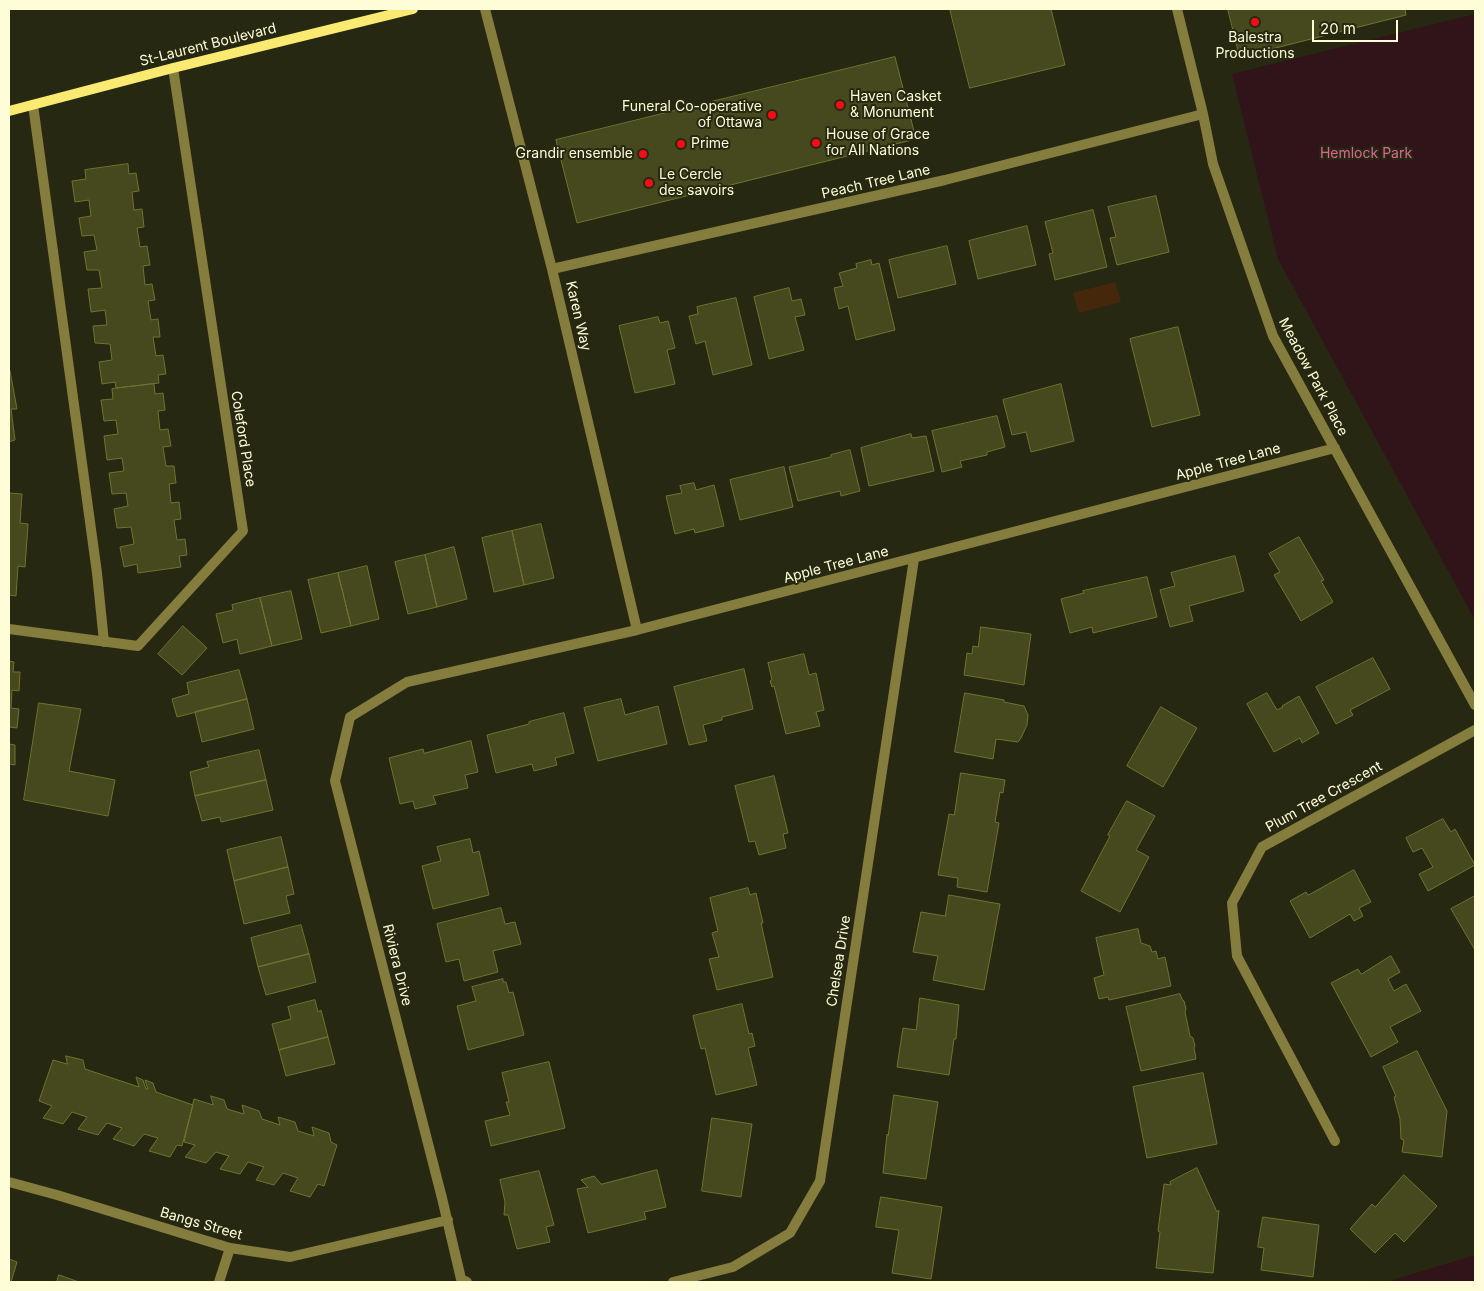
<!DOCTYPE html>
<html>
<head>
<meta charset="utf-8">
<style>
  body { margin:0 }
  #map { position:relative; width:1484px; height:1291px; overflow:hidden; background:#272811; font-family:Inter,sans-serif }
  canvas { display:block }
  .frame { position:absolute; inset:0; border:10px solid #fefdd8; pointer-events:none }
  .scale { position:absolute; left:1312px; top:20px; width:86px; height:22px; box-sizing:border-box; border:2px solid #fefdd8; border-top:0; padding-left:6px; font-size:15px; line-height:18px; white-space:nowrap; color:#fefdd8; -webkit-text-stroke:4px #272811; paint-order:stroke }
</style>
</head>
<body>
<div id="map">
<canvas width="1484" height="1291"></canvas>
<div class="frame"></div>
<div class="scale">20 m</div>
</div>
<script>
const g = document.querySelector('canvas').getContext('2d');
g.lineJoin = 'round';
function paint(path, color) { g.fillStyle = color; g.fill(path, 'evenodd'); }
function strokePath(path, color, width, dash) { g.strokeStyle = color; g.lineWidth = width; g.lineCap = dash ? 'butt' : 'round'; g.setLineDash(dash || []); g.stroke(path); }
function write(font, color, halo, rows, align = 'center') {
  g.font = font + ' Inter,sans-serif'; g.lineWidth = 4; g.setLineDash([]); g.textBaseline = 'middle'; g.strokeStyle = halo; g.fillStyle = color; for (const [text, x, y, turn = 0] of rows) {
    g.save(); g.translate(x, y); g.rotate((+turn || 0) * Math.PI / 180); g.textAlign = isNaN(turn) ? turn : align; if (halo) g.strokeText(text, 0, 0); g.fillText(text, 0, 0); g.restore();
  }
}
const green = new Path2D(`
  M1475 14V620L1278 259 1232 74Z
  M1475 1255V1282H1386Z`);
const water = new Path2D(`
  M1115 282 1121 302 1079 313 1073 293Z`);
const building = new Path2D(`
  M950 9H1051L1065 65 970 88Z
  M1228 9H1405L1406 15 1240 57Z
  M895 57 916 139 577 223 556 140Z
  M128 164 129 174 136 173 139 191 132 192 134 210 142 209 144 227 137 228 140 247 147 246 150 265 143 266 145 285 152 284 155 300 148 301 151 320 158 319 160 337H153L156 356 163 355 166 374 158 375 159 383 116 388 115 382 102 384 99 362 112 360 110 344 95 343 93 326 107 325 105 310 91 312 88 289 102 288 99 270H87L84 252 97 250 94 235 82 236 79 218 91 216 89 200 75 202 72 181 86 179 85 170Z
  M1156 196 1169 252 1117 265 1110 238 1116 237 1108 207Z
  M1093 210 1107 267 1055 280 1049 254 1053 253 1045 222Z
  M1027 226 1036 265 978 279 969 241Z
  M947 246 956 284 898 298 889 260Z
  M871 260 872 265 879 263 895 330 856 340 848 306 839 309 834 288 843 286 839 273 857 268 856 264Z
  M789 288 792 301 801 299 805 315 795 317 804 350 769 359 754 297Z
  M736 298 752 365 713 375 705 341 696 344 689 316 698 314 697 307Z
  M658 317 660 323 668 321 675 348 667 350 675 384 635 393 619 326Z
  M1178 327 1200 415 1152 427 1130 339Z
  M10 371 17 409H11L15 440 9 442V372Z
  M154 384 155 394 163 393 165 410 158 411 160 430 168 429 171 446 163 447 166 466H174L176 483 169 484 171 503 179 502 181 519 174 520 177 540 185 539 187 555 179 556 181 567 138 573 137 564 124 567 120 547 134 544 131 527 117 528 114 509 128 506 126 493 112 494 109 473 124 471 122 458 107 460 104 436 118 434 116 420 104 421 101 400 113 399 112 389Z
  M1061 384 1074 441 1031 452 1026 432 1012 435 1003 400Z
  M997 416 1005 447 987 452V455L960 461 962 467 942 472 932 431Z
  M911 434 912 438 926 436 934 471 869 486 861 448Z
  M850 450 860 491 841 496 840 491 798 501 789 467 831 457V455Z
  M784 467 793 507 740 520 730 480Z
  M694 483 696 490 714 485 724 526 695 533 694 529 675 534 666 496 682 493 680 486Z
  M9 493 22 494 20 523 28 524 25 567 18 566 16 596 9 595Z
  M541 524 554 578 524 585 512 531Z
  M512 531 524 585 494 592 482 538Z
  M1299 537 1324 580 1321 581 1333 602 1301 621 1274 575 1280 572 1269 554Z
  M454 547 467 599 437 607 425 555Z
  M425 555 437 607 408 614 395 562Z
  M1235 556 1244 591 1189 606 1193 621 1170 627 1160 590 1175 586 1171 573Z
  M367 566 379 619 351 626 338 573Z
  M338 573 351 626 321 633 308 580Z
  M1147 577 1157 617 1093 633 1092 627 1070 633 1061 599 1084 593 1083 591Z
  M291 591 302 639 272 646 260 598Z
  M260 598 272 646 240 654 237 639 223 643 216 614 233 610 232 605Z
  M183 626 207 648 182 675 158 654Z
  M981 627 1031 634 1024 685 964 675 967 653 972 654 973 646 978 647Z
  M804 654 809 675 816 673 824 710 816 712 820 726 786 734 774 686 772 687 770 681 772 680 768 663Z
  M1373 658 1390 689 1350 710 1353 715 1336 724 1316 687Z
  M9 661 14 662 13 672H20L19 691 12 690 11 708 19 709 17 728 9 727V730Z
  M744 669 753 709 722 717V720L703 725 707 741 689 745 674 687Z
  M239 670 247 699 177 717 172 699 189 694 187 683Z
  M965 693 1004 700V702L1024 706 1028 715 1027 725 1021 738 1018 742 996 739 993 759 955 752Z
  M1267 693 1277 710 1283 707 1282 706 1299 696 1319 733 1302 743 1300 738 1274 752 1247 704Z
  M247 699 254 729 202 742 195 712Z
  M621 699 625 715 658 706 667 744 598 761 584 708Z
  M39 703 81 709 69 771 115 780 108 816 24 800Z
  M1161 707 1197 728 1163 787 1127 766Z
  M564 713 574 753 555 758 557 765 534 771 532 764 496 773 487 735 529 724V722Z
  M471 741 478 772 465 775 468 788 433 796 436 804 415 809 413 801 400 804 389 758 423 749 424 753Z
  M9 744 15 745V765L9 764Z
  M259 750 266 780 195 796 190 772 209 767 207 762Z
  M961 773 1005 780 1003 793 1000 792 995 822 999 823 987 892 957 887 958 878 938 875 949 814 954 815Z
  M774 776 788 833 783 834 786 848 759 855 755 841 749 842 735 786Z
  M266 780 273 810 221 822 220 817 202 821 195 796Z
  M1127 801 1155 816 1136 850 1149 857 1120 912 1081 891 1110 836 1108 835Z
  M1443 819 1451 832 1455 829 1475 865 1428 891 1419 874 1433 867 1422 848 1413 852 1406 838Z
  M281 837 288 867 234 881 227 850Z
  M470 839 473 853 479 851 489 895 433 909 422 866 441 861 437 847Z
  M288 867 294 894 286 896 290 913 244 924 234 881Z
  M1354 870 1371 902 1359 908 1363 916 1354 921 1350 914 1310 938 1290 901 1306 892 1308 895Z
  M748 888 750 895 756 893 763 923H761L773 977 717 990 709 959 719 957 712 933 718 931 710 898Z
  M949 895 1000 904 984 990 933 980 938 956 913 952 921 912 945 916Z
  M1475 896V950L1451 909Z
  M501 908 505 924 515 922 521 944 493 951 498 972 464 981 459 959 446 962 437 924Z
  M301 925 309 954 258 967 251 938Z
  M1138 929 1141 943 1150 946 1152 952 1156 951 1158 959 1165 957 1171 986 1109 1000 1108 997 1099 999 1094 978 1104 975 1096 938Z
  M309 954 316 982 266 995 258 967Z
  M1391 956 1400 972 1388 979 1394 991 1406 984 1421 1011 1390 1027 1398 1042 1371 1057 1331 983 1358 969 1361 974Z
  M503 979V982H506L509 993 513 992 524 1035 468 1050 457 1006 476 1001 472 987Z
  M1180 994 1182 999 1184 1001 1186 1009 1185 1012 1190 1036 1193 1038 1195 1046 1194 1048 1196 1059 1141 1071 1126 1007Z
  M920 998 959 1005 956 1039H954L949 1075 897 1067 903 1028 916 1030Z
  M315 1000 318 1012 321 1010 328 1037 279 1050 272 1024 291 1019 288 1007Z
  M742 1004 749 1034 752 1033 755 1046 748 1048 757 1085 716 1095 705 1048 701 1049 693 1016Z
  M328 1037 335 1064 286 1076 279 1050Z
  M1417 1051 1447 1111 1442 1157 1402 1152 1404 1140 1401 1139 1400 1119 1394 1097 1396 1096 1383 1067Z
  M66 1056 83 1060 85 1069 139 1087 136 1077 143 1080 146 1089H148L145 1080 153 1083 156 1092 193 1105 182 1146 177 1145 170 1157 149 1151 158 1138 144 1134 134 1146 113 1139 122 1128 107 1123 98 1135 78 1129 87 1117 72 1112 63 1124 43 1118 52 1106 39 1101 53 1060 67 1064Z
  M549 1062 565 1128 491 1146 485 1121 510 1115 506 1102H509L502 1073Z
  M1203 1073 1217 1144 1147 1158 1133 1087Z
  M894 1095 938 1102 926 1179 883 1173 887 1134 888 1135Z
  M211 1096 224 1100 227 1109 244 1114 242 1105 259 1111 262 1119 280 1125 278 1117 295 1122 298 1131 314 1136 312 1127 329 1133 331 1142 337 1145 324 1186 318 1184 310 1197 290 1191 298 1178 283 1173 274 1185 256 1180 264 1167 248 1162 240 1174 220 1169 229 1156 216 1152 206 1163 185 1157 195 1145 184 1142 194 1099 213 1105Z
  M712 1118 752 1124 741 1197 702 1191Z
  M1197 1168 1217 1212 1219 1210 1213 1273 1156 1268 1160 1232 1158 1231 1164 1184 1171 1185 1170 1182Z
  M657 1170 666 1207 644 1212 646 1219 588 1233 577 1189 588 1187 581 1180 594 1176 601 1184Z
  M539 1171 554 1225 546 1227 550 1242 517 1249 508 1215H504L505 1202 500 1180Z
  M1404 1175 1437 1206 1404 1242 1395 1233 1375 1253 1350 1229 1372 1204 1375 1207Z
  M881 1197 942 1207 931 1279 892 1273 899 1230 876 1227Z
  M1263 1217 1319 1225 1313 1277 1261 1270 1264 1248 1258 1247Z
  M9 1259 17 1262 11 1282H9Z
  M59 1275 79 1282H57Z`);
const lane = new Path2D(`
  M33 105 97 573 104 642`);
const street = new Path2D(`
  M485 9 552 269 637 630
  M1177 9 1203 114 1213 164 1273 336 1475 705
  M552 269 945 180 1203 114
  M9 629 138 646 243 531 173 68
  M1335 1141 1237 956 1232 903 1262 847 1475 730
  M9 1182 57 1195 230 1248 290 1257 448 1220
  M219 1282 230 1248
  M467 1282 461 1279 442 1198 335 781 350 717 407 682 637 630 1335 448
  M673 1282 733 1267 790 1233 820 1181 914 559`);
const secondary = new Path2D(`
  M9 111 173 68 413 9`);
const markers = [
  [1255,22,5,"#f80a16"],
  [840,105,5,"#f80a16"],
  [772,115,5,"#f80a16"],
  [816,143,5,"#f80a16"],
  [681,144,5,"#f80a16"],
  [643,154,5,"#f80a16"],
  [649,183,5,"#f80a16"]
];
const poiNames = [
  ["Balestra",1255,38,"center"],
  ["Productions",1255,54,"center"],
  ["Haven Casket",850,97],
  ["& Monument",850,113],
  ["Funeral Co-operative",762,107,"right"],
  ["of Ottawa",762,123,"right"],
  ["House of Grace",826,135],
  ["for All Nations",826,151],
  ["Prime",691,144],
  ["Grandir ensemble",633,154,"right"],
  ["Le Cercle",659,175],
  ["des savoirs",659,191]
];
const streetNames = [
  ["St-Laurent Boulevard",208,45,-14],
  ["Peach Tree Lane",876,182,-13],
  ["Karen Way",578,316,77],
  ["Meadow Park Place",1313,377,62],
  ["Coleford Place",243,439,81],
  ["Apple Tree Lane",1228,462,-15],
  ["Apple Tree Lane",836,565,-15],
  ["Plum Tree Crescent",1324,797,-29],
  ["Chelsea Drive",839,961,-81],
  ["Riviera Drive",397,965,76],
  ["Bangs Street",201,1224,16]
];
const parkNames = [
  ["Hemlock Park",1366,154]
];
paint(green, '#311419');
paint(water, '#45280c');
paint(building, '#46481d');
strokePath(building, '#707330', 1);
strokePath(lane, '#857d3d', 10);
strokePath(street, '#857d3d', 10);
strokePath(secondary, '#fbea72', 10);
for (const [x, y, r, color] of markers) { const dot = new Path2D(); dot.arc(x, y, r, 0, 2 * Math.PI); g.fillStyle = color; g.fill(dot); strokePath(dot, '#272811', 2); }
write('14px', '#fefdd8', '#272811', poiNames, 'left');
write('14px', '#fefdd8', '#272811', streetNames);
write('14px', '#dd6595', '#272811', parkNames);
</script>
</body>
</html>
